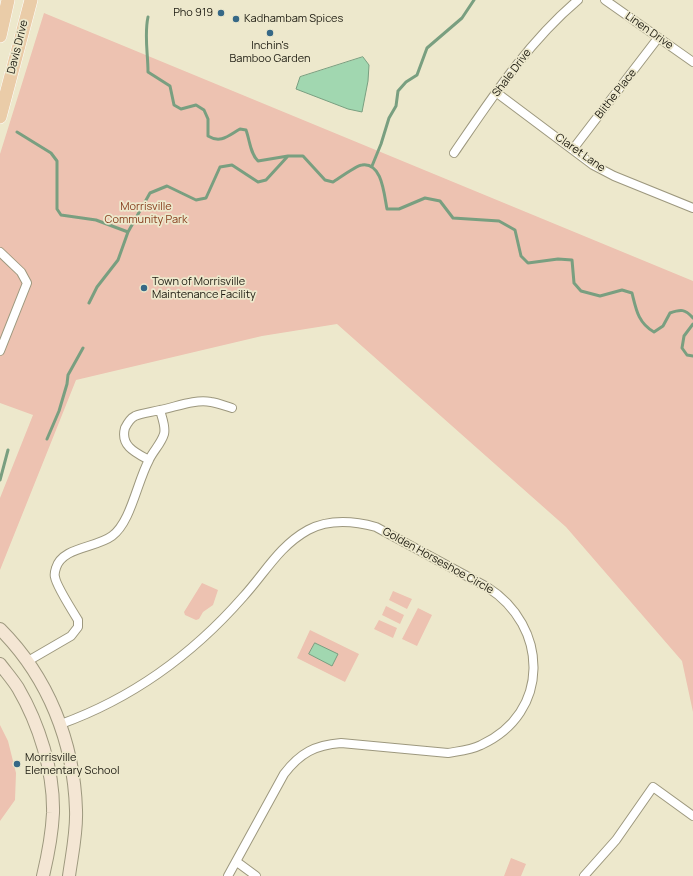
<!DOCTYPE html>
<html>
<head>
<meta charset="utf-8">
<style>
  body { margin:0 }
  canvas { display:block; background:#ede8cc }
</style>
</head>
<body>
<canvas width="693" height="876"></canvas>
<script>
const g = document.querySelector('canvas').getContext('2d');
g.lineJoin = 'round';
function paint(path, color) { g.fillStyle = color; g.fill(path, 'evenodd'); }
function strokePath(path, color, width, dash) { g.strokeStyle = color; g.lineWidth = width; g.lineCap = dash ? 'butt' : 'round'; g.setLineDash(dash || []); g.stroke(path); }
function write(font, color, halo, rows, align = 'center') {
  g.font = font + ' Manrope,sans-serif'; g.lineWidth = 3.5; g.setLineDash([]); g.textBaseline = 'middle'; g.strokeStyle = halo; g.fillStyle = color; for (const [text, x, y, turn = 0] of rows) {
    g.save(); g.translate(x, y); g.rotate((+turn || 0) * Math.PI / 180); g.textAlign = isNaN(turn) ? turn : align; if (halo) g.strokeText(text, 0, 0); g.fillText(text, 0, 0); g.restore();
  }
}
const green = new Path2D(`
  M44 13 693 281V712L682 661 566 527 337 324 262 336 76 380 0 570V498L33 415 0 403V154Z
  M202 583 218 590 213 605 203 612 199 619 196 620 185 615 184 612Z
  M393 591 412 599 407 609 389 600Z
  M386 606 404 615 400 624 382 615Z
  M418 608 432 615 417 646 402 639Z
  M379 620 397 628 393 638 374 629Z
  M310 630 359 654 345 682 297 658Z
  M0 725 8 741 16 773 15 800 0 821Z
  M511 858 526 864 521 876H504Z`);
const water = new Path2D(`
  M363 57 369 65 368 81 362 112 348 109 296 89 300 77Z
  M315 643 338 654 332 666 309 654Z`);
const stream = new Path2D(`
  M148 17C144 35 148 53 148 72L170 86 174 105 181 109 196 105 204 110 208 119V136C221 144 229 135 240 129L246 130C250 141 250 153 258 161L288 156
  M17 132 51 153 57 161V209L61 215 96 220 128 232 150 193 167 186 196 200 206 198 220 167 232 165 258 182 266 180 288 156H303L325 180 333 182C338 179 357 165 362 165 382 162 384 194 387 209H399L425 198 440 201 453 218 499 221 515 230 521 256 528 263 558 259 572 260 574 283 581 291 600 296 622 290 632 293C636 309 638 323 654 332L663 326 670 313C681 309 685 309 693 318
  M372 166 381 144 389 118 396 106 398 91 406 82 417 75 427 48 462 18 474 0
  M89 303 97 287 118 260 128 232
  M693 324 684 336 682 348 687 355 693 356
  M47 439 59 411 67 384 68 375 83 348
  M0 480 8 450`);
const street = new Path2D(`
  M605 0 693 62
  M497 93 593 165 614 176 693 208
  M573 149 658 38
  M454 153C491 99 528 42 578 0
  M0 252 21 272 27 283 0 351
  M149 460C136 453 120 446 125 428 127 424 131 418 135 416 142 413 152 412 160 410
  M28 661 71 636 78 627V620C73 612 56 585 55 577 54 574 55 571 56 568 62 547 96 548 112 536 131 522 137 482 149 460 153 451 161 444 164 434 166 427 162 418 160 410 176 407 194 399 211 402 218 403 225 406 232 408
  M61 724C133 698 193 654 243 597 265 573 279 546 308 530 329 519 354 521 376 527L487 587C549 626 551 713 481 745 471 750 459 751 448 753L341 743C315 745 300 753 284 774L228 876
  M237 862 256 876
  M584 876 616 840 653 787 693 816`);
const secondary = new Path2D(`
  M0 629C48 677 74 742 76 810 77 832 72 854 69 876
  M0 664C6 672 13 680 18 688 39 724 54 771 53 813 52 834 48 855 43 876`);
const primary = new Path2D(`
  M0 36 8 0
  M0 117 31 0`);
const markers = [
  [221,13,4,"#366886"],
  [236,19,4,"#366886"],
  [270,33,4,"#366886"],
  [144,288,4,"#366886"],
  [17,764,4,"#366886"]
];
const poiNames = [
  ["Pho 919",213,13,"right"],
  ["Kadhambam Spices",244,19],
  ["Inchin's",270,46,"center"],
  ["Bamboo Garden",270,59,"center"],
  ["Town of Morrisville",152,282],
  ["Maintenance Facility",152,295],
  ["Morrisville",25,758],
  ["Elementary School",25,771]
];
const streetNames = [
  ["Linen Drive",649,31,35],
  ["Davis Drive",18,47,-76],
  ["Shale Drive",512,73,-53],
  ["Blithe Place",616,94,-52],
  ["Claret Lane",580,153,35],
  ["Golden Horseshoe Circle",438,561,29]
];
const parkNames = [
  ["Morrisville",146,207],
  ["Community Park",146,220]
];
paint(green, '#edc2b1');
paint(water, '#a1d7b0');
strokePath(water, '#799f80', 1);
strokePath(stream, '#799f80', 3);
strokePath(street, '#9d987e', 10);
strokePath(secondary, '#9d987e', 14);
strokePath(primary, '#fff', 14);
strokePath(street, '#fff', 8);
strokePath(secondary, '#f4e6d4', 12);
strokePath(primary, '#eacca8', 13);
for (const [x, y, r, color] of markers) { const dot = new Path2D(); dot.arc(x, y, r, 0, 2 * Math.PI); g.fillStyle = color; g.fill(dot); strokePath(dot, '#ede8cc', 1.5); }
write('11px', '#1d1b11', '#ede8cc', poiNames, 'left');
write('11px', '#1d1b11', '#ede8cc', streetNames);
write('11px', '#884020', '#ede8cc', parkNames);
</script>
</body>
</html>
